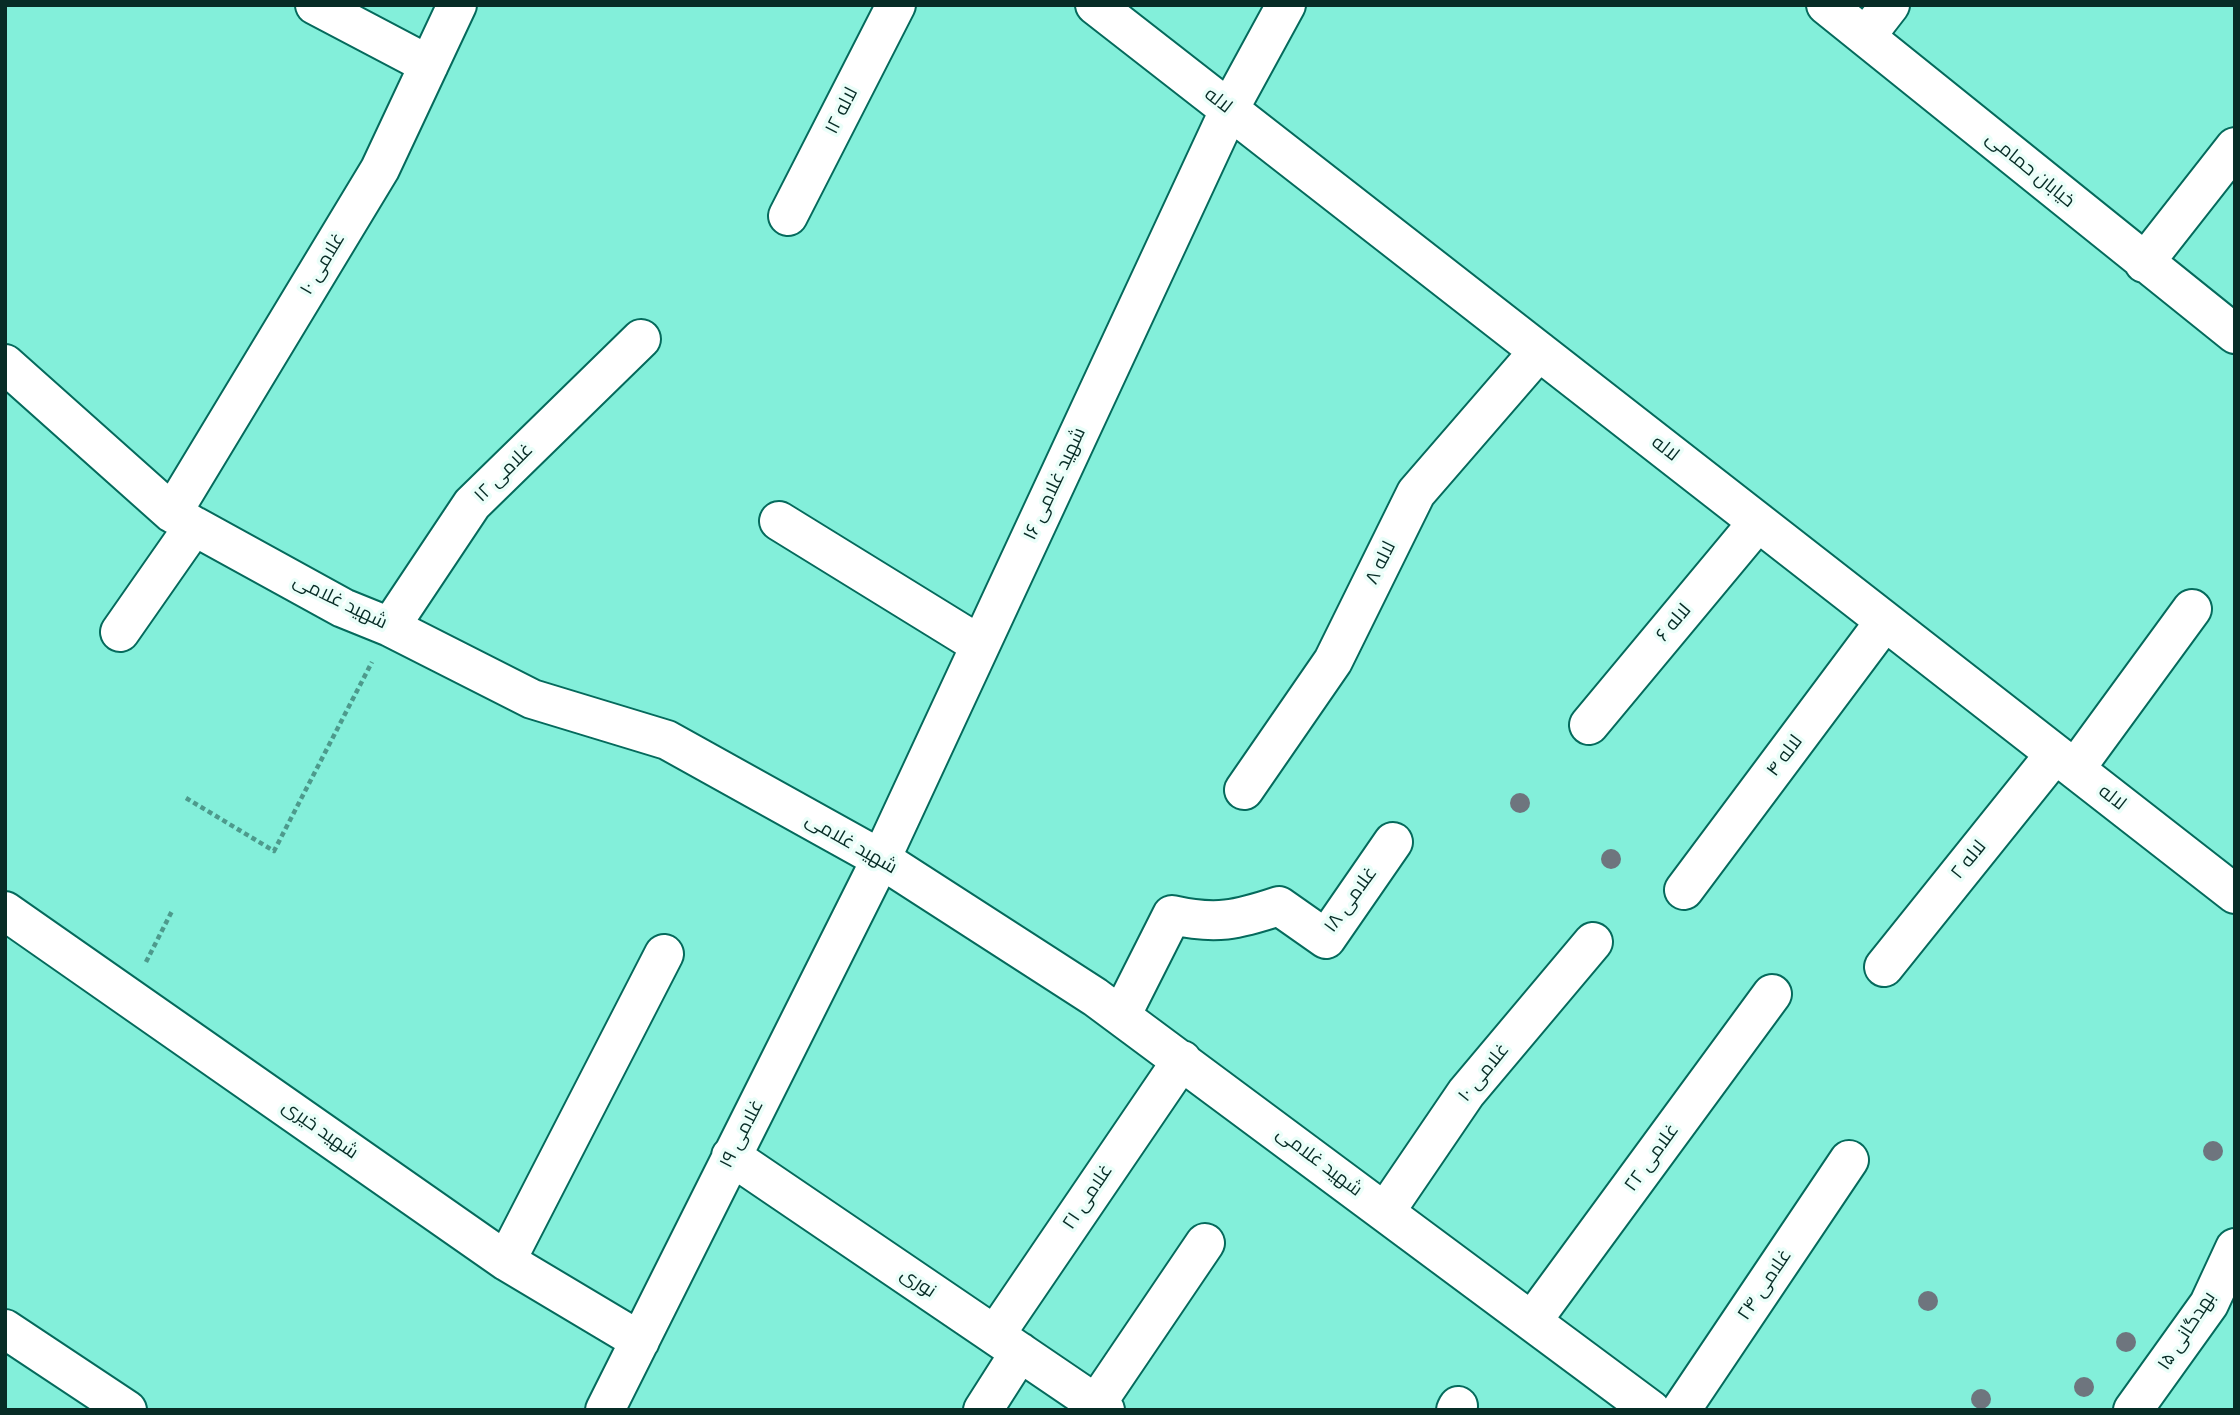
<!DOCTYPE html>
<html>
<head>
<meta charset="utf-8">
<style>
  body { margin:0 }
  #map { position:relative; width:2240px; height:1415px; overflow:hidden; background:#83efda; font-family:"Space Grotesk",sans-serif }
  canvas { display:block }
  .frame { position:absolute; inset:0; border:7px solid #072c26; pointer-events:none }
</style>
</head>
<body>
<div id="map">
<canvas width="2240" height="1415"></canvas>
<div class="frame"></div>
</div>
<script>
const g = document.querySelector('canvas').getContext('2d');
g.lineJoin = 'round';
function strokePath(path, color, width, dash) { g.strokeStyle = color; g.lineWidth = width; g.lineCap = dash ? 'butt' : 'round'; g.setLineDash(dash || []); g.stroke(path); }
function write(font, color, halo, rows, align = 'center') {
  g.font = font + ' "Space Grotesk",Cairo,sans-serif'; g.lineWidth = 7; g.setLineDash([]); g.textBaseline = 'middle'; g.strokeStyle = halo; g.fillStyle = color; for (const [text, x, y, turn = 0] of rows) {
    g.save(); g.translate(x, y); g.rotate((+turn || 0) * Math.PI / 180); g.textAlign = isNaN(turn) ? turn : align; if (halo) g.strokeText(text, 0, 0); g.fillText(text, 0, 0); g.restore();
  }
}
const path = new Path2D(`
  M186 798 274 851 372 662
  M146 962 172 911`);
const minor = new Path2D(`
  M315 5 429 65
  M1095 5 2235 894
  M1826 5 2235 334
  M1866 36 1890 5
  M788 216 896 5
  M2144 263 2235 147
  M5 364 172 513 194 526 343 608 390 627 532 699 667 740 881 859 1095 997 1651 1410
  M172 513 380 169 457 5
  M779 521 980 645
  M390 627 472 504 641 339
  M120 632 194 526
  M1589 725 1758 522
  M2075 769 2192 609
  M1244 790 1333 661 1416 493 1539 351
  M1684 890 1885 621
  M5 911 506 1261 640 1341
  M1884 967 2055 754
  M1121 1016 1172 915C1216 925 1237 920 1279 906L1326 939 1393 842
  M731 1156 1105 1410
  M1385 1212 1466 1093 1593 942
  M506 1261 664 954
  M1532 1321 1772 994
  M5 1329 127 1410
  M995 1335 1182 1060
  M1096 1404 1205 1243
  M605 1410 881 859 1233 102 1286 5
  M983 1410 1020 1352
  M1456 1410 1458 1406
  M1681 1410 1849 1160`);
const tertiary = new Path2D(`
  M2133 1410 2209 1304 2235 1248`);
const trees = [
  [1520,803],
  [1611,859],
  [2213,1151],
  [1928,1301],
  [2126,1342],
  [2084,1387],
  [1981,1399]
];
const streetNames = [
  ["لاله",1218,101,38],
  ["لاله ۱۲",842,111,-63],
  ["خیابان حمامی",2030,170,39],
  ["غلامی ۱۰",323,264,-59],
  ["لاله",1665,449,38],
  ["غلامی ۱۲",504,473,-45],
  ["شهید غلامی ۱۶",1055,484,-65],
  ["لاله ۸",1381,563,-64],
  ["شهید غلامی",340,602,26],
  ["لاله ۶",1674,623,-50],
  ["لاله ۴",1785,756,-53],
  ["لاله",2112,798,38],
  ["شهید غلامی",851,844,30],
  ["لاله ۲",1969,860,-51],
  ["غلامی ۱۸",1351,900,-54],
  ["غلامی ۱۰",1484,1073,-51],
  ["شهید خیری",320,1130,35],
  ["غلامی ۱۹",742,1134,-63],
  ["غلامی ۲۲",1652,1158,-54],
  ["شهید غلامی",1319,1162,37],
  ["غلامی ۲۱",1088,1197,-56],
  ["نوری",918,1283,34],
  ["غلامی ۲۴",1765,1285,-56],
  ["بهدگانی ۱۵",2187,1331,-57]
];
strokePath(minor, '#056a5c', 42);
strokePath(tertiary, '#056a5c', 42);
strokePath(path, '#4d9a8c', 4.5, [5, 3.5]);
strokePath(minor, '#fff', 38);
strokePath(tertiary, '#fff', 38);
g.fillStyle = '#6e757e';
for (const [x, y] of trees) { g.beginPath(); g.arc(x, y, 10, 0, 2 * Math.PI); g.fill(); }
write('19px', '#072c26', '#ebfef9', streetNames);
</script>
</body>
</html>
